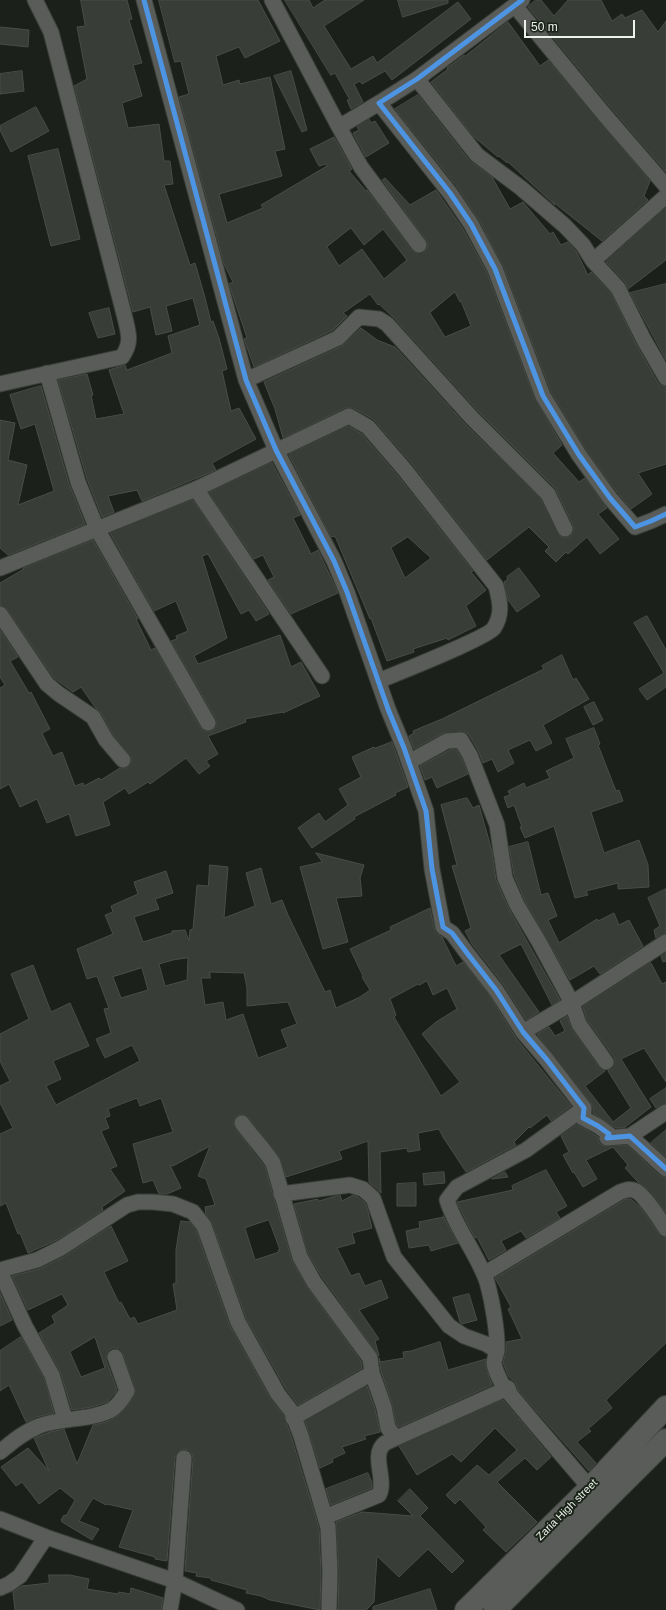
<!DOCTYPE html>
<html>
<head>
<meta charset="utf-8">
<style>
  body { margin:0 }
  #map { position:relative; width:666px; height:1610px; overflow:hidden; background:#1b201a; font-family:Helvetica,sans-serif }
  canvas { display:block }
  .scale { position:absolute; left:524px; top:20px; width:111px; height:18px; box-sizing:border-box; border:2px solid #ecf3ea; border-top:0; padding-left:5px; font-size:12px; line-height:14px; white-space:nowrap; color:#ecf3ea; -webkit-text-stroke:3px #192317; paint-order:stroke }
</style>
</head>
<body>
<div id="map">
<canvas width="666" height="1610"></canvas>
<div class="scale">50 m</div>
</div>
<script>
const g = document.querySelector('canvas').getContext('2d');
g.lineJoin = 'round';
function paint(path, color) { g.fillStyle = color; g.fill(path, 'evenodd'); }
function strokePath(path, color, width, dash) { g.strokeStyle = color; g.lineWidth = width; g.lineCap = dash ? 'butt' : 'round'; g.setLineDash(dash || []); g.stroke(path); }
function write(font, color, halo, rows, align = 'center') {
  g.font = font + ' Helvetica,sans-serif'; g.lineWidth = 4; g.setLineDash([]); g.textBaseline = 'middle'; g.strokeStyle = halo; g.fillStyle = color; for (const [text, x, y, turn = 0] of rows) {
    g.save(); g.translate(x, y); g.rotate((+turn || 0) * Math.PI / 180); g.textAlign = isNaN(turn) ? turn : align; if (halo) g.strokeText(text, 0, 0); g.fillText(text, 0, 0); g.restore();
  }
}
const building = new Path2D(`
  M81 0H127L132 19 129 20 142 63 133 65 142 96 122 103 128 128 159 124 164 161H170L173 184 164 185 190 265 195 263 204 294 211 322 213 321 219 338 227 369 222 371 231 411 239 408 256 439 212 463 216 470 142 501 137 490 108 496 114 512 102 517 87 479 58 380 87 374 93 395H91L96 419 124 414 109 370 125 365 127 370 172 353 168 336 200 325 193 298 166 306 172 331 156 335 150 307 133 312 74 86 87 79 77 27 85 26Z
  M159 0H258L280 41 245 58 239 47 216 56 223 85 239 80 240 84 270 77 285 149 275 151 282 176 219 194 227 223 263 208 261 205 327 166 326 164 319 166 310 149 334 137 352 169 349 171 366 191 367 190 412 250 416 253 424 252 427 249 428 244 426 240 382 180 385 178 410 205 436 190 463 229 487 273 535 399 562 445 553 453 579 482 585 478 607 508 598 514 619 539 600 554 587 537 568 554 566 552 556 562 545 551 549 547 529 527 487 560 412 464 373 419 353 408H345L283 438 275 409 264 382 342 346 361 328 377 340 395 347 465 424 541 499 560 536 564 538 569 537 572 534 574 530 573 525 555 488 479 412 394 318 379 304 378 305 370 294 343 313 347 316 333 330 254 367 244 339 247 338 229 284 233 282 224 264 179 97 189 94 181 61 175 62ZM351 228 364 245 383 229 407 260 384 279 362 249 339 266 327 247ZM455 292 460 302 461 301 471 326 445 337 430 313Z
  M285 0H309L313 8 325 0H364L324 26 351 69 373 56 377 63 458 2 471 19 392 80 385 71 362 84 360 81 354 84 363 102 351 109 347 100H350L335 73 331 75Z
  M398 0H448V3L403 17Z
  M536 0H541L554 16 568 0H601L612 21 622 14 625 18 642 10 658 32 666 21V172L610 107 528 7Z
  M508 22 540 66 548 60 650 181 644 196 648 200 602 241 553 202 555 205 508 162 507 163 499 156 498 157 473 136 431 82 448 69 447 68 455 62 464 55 465 56Z
  M0 27 29 30 28 47 0 44Z
  M22 71 24 91 0 94V74Z
  M291 71 307 130 302 132 274 76Z
  M418 95 470 161 492 177 510 209 523 202 550 234 553 232 561 245 568 242 576 251 588 275 591 272 611 293 636 344 658 383 662 386 666 387V464L638 473 652 494 631 509 617 492 586 450 551 392 503 266 479 220 457 187 395 109Z
  M36 107 49 131 11 152 0 130V126Z
  M369 119 371 123 375 121 389 143 366 157 353 133 359 130 357 127Z
  M58 149 80 239 51 246 28 156Z
  M666 208V260L628 289 625 282 606 262Z
  M666 284V360L630 293Z
  M109 308 115 334 98 338 89 313Z
  M41 386 69 484 85 524 8 555 0 548V420L15 423 8 460 27 465 18 505 54 491 35 424 21 429 10 395Z
  M349 426 362 434 398 476 473 571 471 572 486 590 466 606 476 626 448 640 447 638 413 649 414 652 387 661 371 618 370 619 335 536 331 537 289 455ZM408 537 431 558 405 578 391 548Z
  M272 463 300 515 293 518 311 554 318 550 338 593 291 614 268 580 274 577 263 555 254 559 209 493Z
  M193 500 269 614 256 621 249 610 241 614 208 554 202 556 227 638 194 656 198 664 280 635 291 667 301 662 320 696 283 713V712L245 719 246 722 208 736 218 754 206 761 210 766 199 774 186 758 150 784 148 782 129 794 125 788 103 802 110 825 76 836 69 814 47 823 37 799 20 807 9 784 0 789V688L5 685 0 677V630L18 657 10 661 29 693 31 692 50 729 42 733 53 756 62 752 75 786 83 783 84 786 99 778 101 780 120 768 124 769 128 767 131 763 132 758 113 735 101 713 95 707 81 687 73 692 54 678 7 609 0 605V583L24 569 23 568 93 540 138 619H136L151 650 155 648 200 727 204 731H212L216 727V719L171 641 177 639 176 636 188 631 176 601 154 611 110 533Z
  M519 568 540 596 517 612 508 600 504 582 508 579 507 577Z
  M647 616 666 650V687L647 700 639 689 664 673 634 623Z
  M562 655 573 680 576 678 589 699 543 725 552 743 536 751 530 740 508 750 514 763 498 772 492 759 483 763 478 750 469 735 465 732 443 733 414 749 409 736 414 733 413 731 442 719 544 669 542 666Z
  M594 702 603 720 593 725 584 707Z
  M594 728 600 744 598 745 616 791 619 790 623 801 591 812 604 853 639 840 648 865 649 887 618 889V883L586 891 588 895 575 898 554 826 525 838 520 827H522L514 805 508 808 504 797 510 795 508 791 524 783 526 788 550 778 546 771 574 758 566 739Z
  M392 742 408 787 395 793 396 795 354 817 355 819 312 848 298 828 319 813 325 822 348 805 339 789 361 777 352 757 374 747 375 748Z
  M456 749 462 759 468 774 437 788 432 777 425 780 420 766 450 750Z
  M467 798 473 808 479 805 492 851 496 880 509 909 560 1000 552 1005 521 944 499 955 539 1012 526 1020 503 984 472 944 465 931 471 928 452 866 457 865 441 805Z
  M528 842 541 895 548 893 557 916 548 920 559 943 597 919 598 921 614 913 619 925 629 920 643 946 600 974 594 966 570 980 525 901 514 875 509 847Z
  M316 853 364 865 360 878 362 896 336 898 348 942 323 949 300 867 322 862Z
  M210 865 228 867 224 918 255 906 246 873 261 868 271 904 282 900 288 915 325 992 330 990 336 1008 360 997 370 990 362 977 363 976 350 949 391 930 390 927 430 908 435 932 442 937 456 966 463 962 489 995 516 1038 571 1106 551 1121 547 1115 530 1128 529 1127 514 1142 516 1145 466 1172 443 1137 439 1129 418 1133 420 1150 408 1152 407 1148 380 1152 381 1193 369 1182 368 1141 339 1151 342 1159 286 1177 280 1158 249 1118 241 1114 236 1116 233 1124 235 1128 265 1167 292 1261 307 1287 361 1361 362 1368 298 1405 286 1389 246 1318 212 1223 206 1215 205 1207 215 1205 206 1179 198 1176 210 1146 173 1166 170 1165 181 1188 167 1194H159L153 1180 143 1183 133 1144 173 1132 161 1098 140 1106 137 1098 108 1109 110 1116 105 1118 109 1128 101 1131 117 1166 110 1169 125 1191 102 1207 103 1210 57 1240 28 1253 20 1233 18 1234 6 1203 0 1206V1134L13 1128 0 1103V1086L10 1081 0 1061V1034L29 1019 11 974 33 965 51 1012 70 1003 89 1046 53 1061 61 1079 46 1086 56 1105 140 1061 132 1045 105 1058 96 1039 111 1033 104 1009 109 1008 97 976 87 979 77 949 113 934 105 915 113 912 111 906 138 894 134 882 166 871 173 893 155 899 159 909 134 917 143 942 172 933V931L185 930 189 941 190 930 193 929 197 885 208 886ZM188 958 187 980 165 986 159 964 173 960ZM142 968 148 990 121 998 113 977ZM210 972 244 973 247 988V1006L288 1002 297 1024 281 1030 288 1047 258 1058 243 1014 226 1020 223 1002 205 1005 201 978H210ZM427 981 433 995 447 988 457 1009 436 1022 422 1034 460 1082 441 1096 394 1017 396 1015 390 999 418 984 419 985ZM269 1220 280 1250H278L279 1252 255 1260 245 1228Z
  M666 889V933L656 938 654 930 660 926 648 898Z
  M666 953V961L663 962 661 956Z
  M651 963 662 984 666 982V1082L644 1048 621 1059 651 1107 624 1128H616L593 1113V1107L591 1103 537 1034 549 1027 555 1036 565 1031 560 1021 567 1016 572 1029 599 1067 605 1071 585 1086 613 1122 631 1108 608 1071 614 1065V1057L587 1020 583 1007Z
  M666 1088V1103L656 1108 650 1099Z
  M577 1124 598 1137 599 1143 604 1146 627 1145 660 1176 666 1178V1213L650 1191 638 1182 625 1168 628 1165 613 1147 586 1160 597 1179 583 1187 574 1172 573 1173 563 1155 569 1152 561 1136Z
  M666 1130V1157L651 1143Z
  M546 1170 567 1206 556 1212 560 1218 526 1238 521 1231 501 1241 506 1250 489 1260 477 1237 475 1238 469 1227 457 1202 513 1190 512 1186Z
  M444 1172 445 1183 424 1185 423 1174Z
  M505 1172 508 1177 492 1179Z
  M416 1183V1206H397V1184Z
  M340 1195 342 1201 353 1195 358 1197 365 1203 368 1211 372 1228 352 1233 355 1243 337 1248 351 1276 359 1273 365 1286 381 1280 388 1298 359 1310 379 1339 375 1341 379 1356 322 1277 308 1254 294 1204 318 1199V1201Z
  M631 1199 641 1208 659 1234 666 1238V1343L606 1400 612 1408 588 1429 591 1431 577 1442 596 1463 589 1471 537 1412 518 1390 515 1382 509 1377 503 1363 506 1351V1342L522 1339 508 1309 511 1307 495 1278 624 1200Z
  M443 1216 458 1243 431 1251 429 1245 409 1248 406 1231 420 1228 419 1222 444 1217Z
  M181 1221 190 1222 196 1230 230 1326 270 1398 284 1416 292 1439 319 1528 321 1572 320 1610 270 1600 261 1596 246 1593 247 1590 211 1580V1578L196 1576 197 1573 185 1571 193 1459 192 1454 189 1450 184 1449 180 1450 175 1457 167 1561 155 1559V1557L119 1547 133 1510 107 1504 106 1505 93 1498 79 1521 99 1529 92 1540 62 1522 61 1520 64 1515 66 1516 75 1500 60 1488 39 1504 22 1482 16 1486 1 1467 28 1448 49 1471 34 1438 50 1432 64 1429 77 1464 93 1425 106 1422 119 1415 129 1404 136 1392 123 1354 117 1348H112L108 1351 106 1360 117 1390 116 1392 107 1402 92 1407 72 1410 60 1371 39 1333 55 1323 52 1316 68 1305 62 1294 28 1310 12 1276 39 1269 65 1256 111 1226 128 1261 104 1272 119 1303 121 1302 130 1319 134 1317 138 1324 177 1310 173 1284 176 1283V1250ZM95 1337 105 1368 81 1377 70 1352Z
  M0 1293 12 1320 0 1326Z
  M469 1294 477 1320 462 1324 460 1322 453 1298Z
  M21 1337 44 1378 54 1413 36 1417 26 1422 9 1385 0 1391V1351Z
  M440 1342 448 1370 486 1359V1368L492 1385 399 1427 396 1424 392 1404 381 1371 379 1358 380 1362 404 1358 403 1352 411 1351Z
  M367 1386 375 1409 380 1432 364 1436 366 1439 342 1447 345 1453 332 1459 333 1462 320 1468 305 1421Z
  M503 1400 551 1457 537 1470 525 1458 497 1482 537 1522 506 1552 483 1530 486 1527 460 1499 455 1504 446 1495 477 1465 489 1475 517 1450 495 1428 461 1462 452 1454 417 1475 399 1446Z
  M368 1473 372 1483V1488L331 1505 326 1489Z
  M410 1489 428 1508 420 1516 464 1561 452 1573 428 1549 399 1577 377 1556 374 1602 366 1610H338L339 1572 336 1522 362 1512 413 1516 398 1501Z
  M49 1575H70L89 1579 87 1589 118 1594 119 1592 130 1594 131 1588 163 1598 161 1610H15L13 1592 22 1586 49 1583Z
  M430 1589 437 1610H373V1607Z`);
const minor = new Path2D(`
  M144 0 246 380 276 450 334 561 347 592 388 709 404 748 426 811 432 869 443 927 452 933 467 953 496 990 523 1032 547 1060 584 1108 583 1118 598 1126 609 1134 607 1138 630 1136 666 1169
  M272 0 339 127
  M522 0 417 79 379 103 450 193 471 224 495 269 543 396 579 455 610 498 635 527 651 521 666 514
  M515 6 603 113 666 186
  M417 79 477 155 521 188 565 226 583 245 593 261 618 288 644 340 666 378
  M379 103 339 127 361 167 419 245
  M593 261 666 196
  M47 373 78 482 97 529 208 723
  M246 380 338 338 359 317 379 319 387 324 472 418 548 494 565 529
  M0 384 122 357C133 341 128 332 124 314L51 32 35 0
  M196 489 322 676
  M0 568 196 489 349 416 368 427 405 470 496 586C500 601 503 614 494 628 487 638 397 673 379 681
  M0 614 47 684 59 694 93 717 106 740 123 760
  M409 762 447 741 461 740 470 755 497 825 505 878 517 905 539 942 572 1003 579 1024 606 1062
  M523 1032 572 1003 666 942
  M584 1108 526 1150 457 1187 447 1200C456 1229 477 1253 487 1282 492 1300 498 1333 497 1351 496 1355 494 1360 494 1364 495 1370 500 1380 503 1386L508 1388 510 1394 530 1418 590 1488
  M242 1123C252 1137 264 1149 273 1163L300 1257 314 1282 370 1358 372 1373 384 1407 388 1428 396 1438
  M630 1136 666 1112
  M281 1194 350 1185 363 1189 373 1198 394 1257 449 1326 464 1336 486 1344 497 1351
  M0 1270 37 1260 61 1248 127 1205 138 1202H153L173 1204 193 1212 204 1226 238 1322 278 1394 292 1412 301 1436 328 1527 330 1572 329 1610
  M0 1271 25 1326 52 1375 65 1419
  M484 1274 620 1192C626 1190 631 1188 636 1191 644 1195 661 1221 666 1229
  M293 1418 372 1373
  M0 1452C12 1442 24 1432 39 1426 62 1417 89 1421 111 1410 118 1406 123 1398 127 1391L115 1357
  M325 1517 379 1495C387 1479 370 1455 385 1443L508 1388
  M0 1519 46 1537 175 1581 237 1610
  M0 1588 9 1584 20 1576 46 1537
  M170 1610 175 1581 184 1458`);
const primary = new Path2D(`
  M466 1610 590 1488 666 1407
  M495 1610 666 1440`);
const cycleway = new Path2D(`
  M144 0 246 380 276 450 334 561 347 592 388 709 404 748 426 811 432 869 443 927 452 933 467 953 496 990 523 1032 547 1060 584 1108 583 1118 598 1126 609 1134 607 1138 630 1136 666 1169
  M522 0 417 79 379 103 450 193 471 224 495 269 543 396 579 455 610 498 635 527 651 521 666 514`);
const streetNames = [
  ["Zaria High street",567,1510,-45]
];
paint(building, '#383d37');
strokePath(building, '#494d48', 1);
strokePath(minor, '#393d38', 17);
strokePath(primary, '#393d38', 24);
strokePath(minor, '#595c58', 15);
strokePath(primary, '#595c58', 22);
strokePath(cycleway, '#4d94e3', 5);
write('11px', '#ecf3ea', '#192317', streetNames);
</script>
</body>
</html>
